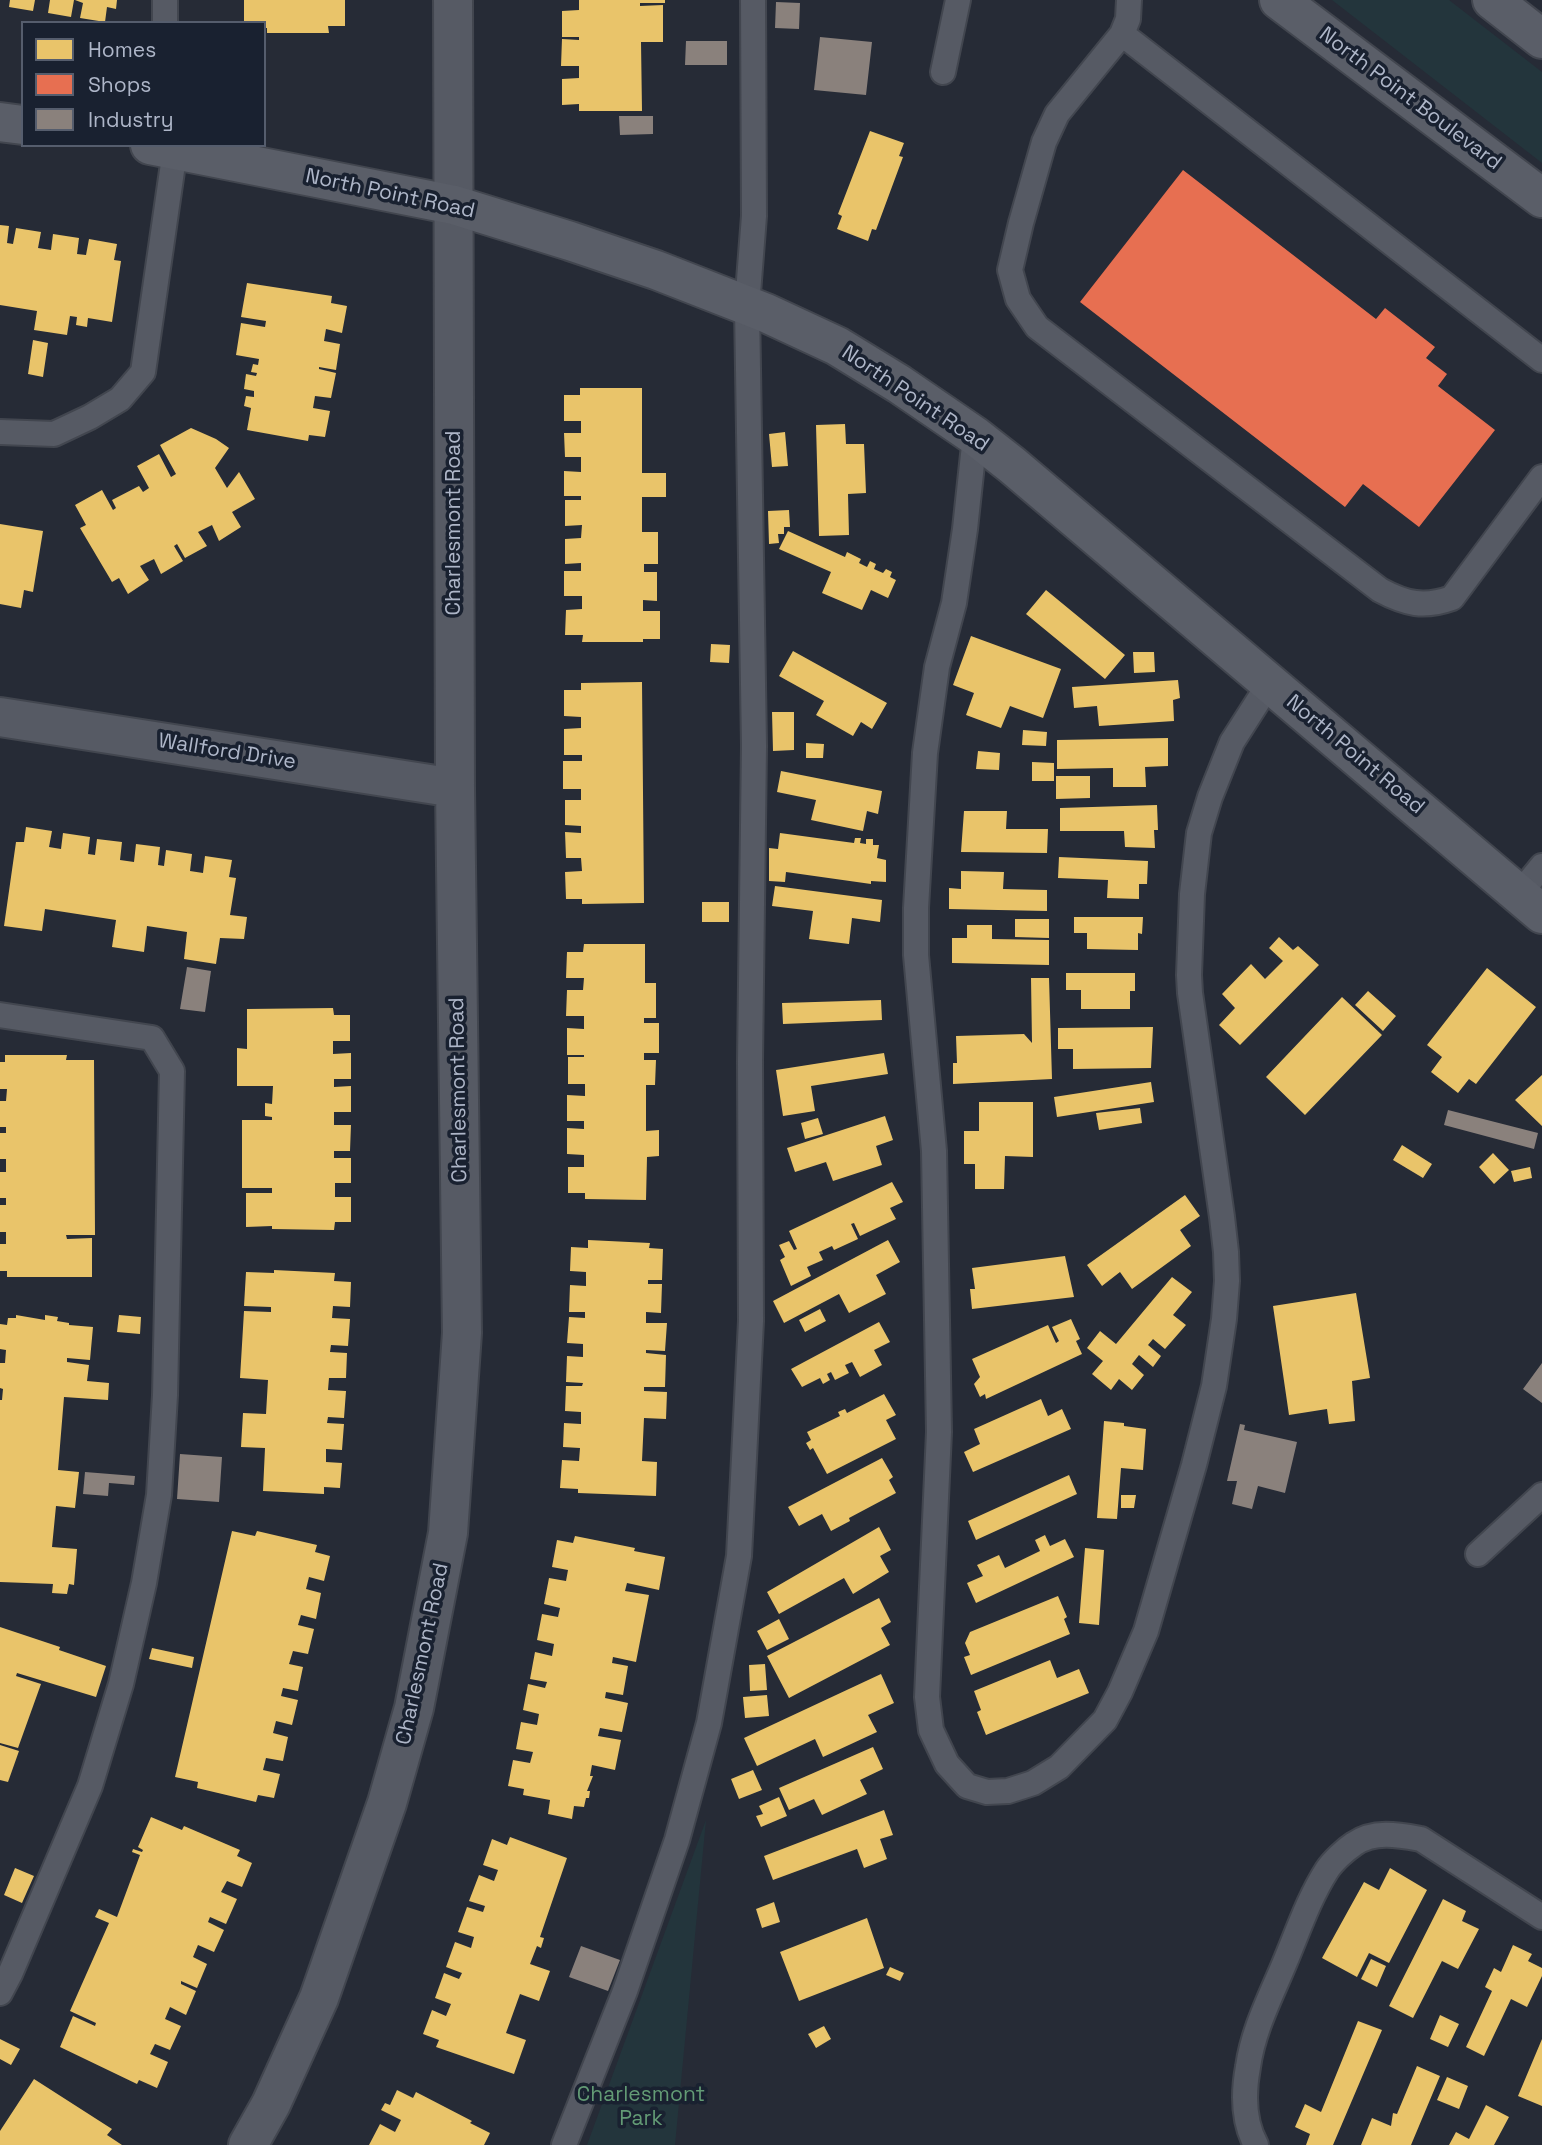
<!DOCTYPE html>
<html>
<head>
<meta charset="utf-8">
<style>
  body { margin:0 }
  #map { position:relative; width:1542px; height:2145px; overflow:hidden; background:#262b36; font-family:"Space Grotesk",sans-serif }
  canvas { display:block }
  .legend { position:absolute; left:21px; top:21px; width:245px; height:126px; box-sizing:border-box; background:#192130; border:2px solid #555d6d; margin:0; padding:9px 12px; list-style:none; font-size:21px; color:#aeb6c8 }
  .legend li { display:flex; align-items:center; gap:14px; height:35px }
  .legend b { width:35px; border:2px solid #555d6d }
</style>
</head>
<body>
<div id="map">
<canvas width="1542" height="2145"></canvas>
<ul class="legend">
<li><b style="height:19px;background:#e9c46a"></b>Homes</li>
<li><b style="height:19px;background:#e76f51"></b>Shops</li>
<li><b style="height:19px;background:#8a817c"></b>Industry</li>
</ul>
</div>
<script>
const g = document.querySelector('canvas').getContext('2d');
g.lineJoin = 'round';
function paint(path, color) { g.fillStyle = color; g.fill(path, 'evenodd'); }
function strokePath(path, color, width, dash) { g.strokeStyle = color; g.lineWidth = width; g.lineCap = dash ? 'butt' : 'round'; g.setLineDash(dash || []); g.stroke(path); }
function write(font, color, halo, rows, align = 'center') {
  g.font = font + ' "Space Grotesk",sans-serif'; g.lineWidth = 7; g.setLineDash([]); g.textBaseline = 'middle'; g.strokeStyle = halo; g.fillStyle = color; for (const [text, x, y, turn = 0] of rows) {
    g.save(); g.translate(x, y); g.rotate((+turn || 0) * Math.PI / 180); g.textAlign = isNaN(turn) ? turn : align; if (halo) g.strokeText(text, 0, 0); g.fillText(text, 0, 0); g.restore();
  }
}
const green = new Path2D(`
  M1332 0H1449L1542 72V163Z
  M706 1820 675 2145H587Z`);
const homes = new Path2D(`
  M10 0H35L33 11 9 7Z
  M50 0H74L71 17 48 13Z
  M75 0H117L116 9 107 7 105 22 80 18 83 3Z
  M244 0H345V26H328L329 33H267V28H264V23H244Z
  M579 0H665V3H640V6L663 5V42H641L642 111H579V104L562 105V79L579 78V66H561L562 39 579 40V37H562V11L579 10Z
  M870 131 904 143 899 156 903 157 876 230 872 229 868 241 837 229 842 216 838 214Z
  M0 225 9 226 7 243 13 244 16 228 41 232 38 248 51 250 53 234 79 238 77 254 86 255 89 239 117 244 114 260 121 261 112 322 88 318 87 327 76 325 77 317 70 316 67 335 34 330 37 311 0 305Z
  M247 283 332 296 331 303 347 306 342 333 326 329 324 341 340 344 336 370 319 367V369L336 373 331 398 315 396 313 408 330 411 325 437 309 435 308 441 247 430 251 408 244 406 246 396 254 397V391L244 389 246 374 256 376 257 373 251 372 253 364 258 365 259 359 236 355 241 323 265 327 266 321 241 317Z
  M33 340 48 343 43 377 28 374Z
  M580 388H642V473H666V497H642V532H658V564H644V572H657V601L643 600V611H660V639H643V642H582L583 635H565L566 610 582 609V596H564V571H581V563L565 564V539L581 538 582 525 565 526V500H581V496H564V471L581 472V457H565L564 433H581V421H564V395H580Z
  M845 424 846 444H864L866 493 848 494 849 535 819 536 816 425Z
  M191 428 216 439 229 448 215 468 227 488 239 472 255 499 232 512 241 527 219 541 212 525 198 532 207 546 185 558 177 544 174 546 183 561 161 574 154 559 140 566 149 580 128 594 119 578 112 582 80 528 86 525 75 505 102 490 113 510 116 508 112 500 139 486 143 492 149 488 137 466 159 454 171 477 176 474 160 445Z
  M785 432 788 466 772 467 769 434Z
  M789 510 790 527H784V534H778L779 543 769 544 768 511Z
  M0 524 43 531 33 592 24 590 21 608 0 604Z
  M788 531 845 557 847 552 861 559 859 563 867 567 870 561 876 564 874 569 883 573 886 569 892 572 890 577 896 580 888 598 871 590 862 610 822 593 831 572 779 549Z
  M1046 590 1125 655 1105 679 1026 614Z
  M971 636 1061 669 1043 718 1010 706 1001 728 966 715 974 693 953 685Z
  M711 644 730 645 729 663 710 662Z
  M793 651 887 703 872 729 861 722 853 736 816 715 824 701 779 676Z
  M1133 652H1154L1155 672 1134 673Z
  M1178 680 1180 698 1173 700 1174 721 1099 726 1097 706 1074 708 1072 687Z
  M642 682 644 903 582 904V899H566L565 872 582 871 581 858H566L565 832 581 833V826L565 825V800H581V789H563V761H582V755H564V729L581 728V717L564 716V690H581V683Z
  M772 712H794V750L773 751Z
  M1023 730 1047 732 1046 746 1022 745Z
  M1168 738V766L1145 767 1146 787H1113V768L1057 769V740Z
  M806 743 824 744 823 758H806Z
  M978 751 1000 753 999 770 976 769Z
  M1032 762 1054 763V781H1032Z
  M781 771 882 791 878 814 867 811 863 831 811 820 816 800 777 792Z
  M1056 776H1090V798L1056 799Z
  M1157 805 1158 830H1154L1155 848 1125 847 1124 831H1060V808Z
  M964 811H1007L1006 829H1048L1047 853 961 852Z
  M26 827 52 831 49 847 61 849 63 833 90 837 88 854 95 855 97 839 122 842 120 860 134 862 136 844 160 847 158 865 164 866 166 850 192 854 190 871 203 873 205 856 232 860 229 877 236 878 230 915 247 917 244 939 220 938 216 964 184 959 187 932 147 926 144 952 112 947 116 920 45 909 42 931 4 926 16 842H24Z
  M780 833 854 843 855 838H861L860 843 866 844V839H873V845H879L877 858 886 860V882L871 881V884L786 872 785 882 769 881V848L778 849Z
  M1059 857 1148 861 1147 884H1139V899L1107 898 1108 880 1058 878Z
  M961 871 1004 872 1003 889 1047 890V911L949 909V888L961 889Z
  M775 886 882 900 880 922 852 918 849 944 809 939 813 911 772 906Z
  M702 902H729V922H702Z
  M1074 917H1143L1142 934 1138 933V950L1087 949V933H1074Z
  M1015 919H1049V938L1015 937Z
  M967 925H992V939L1049 940V965L952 963V938H967Z
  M1279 937 1293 950 1298 946 1319 965 1240 1045 1219 1025 1235 1008 1222 994 1251 964 1265 979 1283 961 1269 948Z
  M584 944H645V983H656V1018H644V1023H659V1053H644V1060H656L655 1085H646V1131L659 1130V1156L647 1157 646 1200 585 1199V1193H568V1167H584V1155L567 1154V1128L584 1129V1121H567V1095L585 1096V1084H568V1057H584V1055H567V1028L584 1029V1016H566L567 990H583L584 978H566L567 952H583Z
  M1487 968 1536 1007 1476 1084 1469 1079 1458 1093 1431 1072 1442 1057 1427 1045Z
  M1066 973H1135V991H1130V1009H1081V990H1066Z
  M1031 978H1049L1052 1079 953 1084V1063H957L956 1036 1024 1034 1032 1043Z
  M1368 991 1396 1016 1383 1031 1355 1005Z
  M1342 997 1382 1035 1305 1115 1266 1077Z
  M881 1000 882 1020 783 1024 782 1003Z
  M333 1008 334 1015H350V1041H333V1054L351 1053V1079H334V1087L351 1086V1112H334V1125H351L350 1151H334V1158H351V1183H335V1197H351V1222H335L334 1230 272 1229V1226L246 1227V1193H272V1188H242V1120H272V1117L265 1116V1103L272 1104 273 1086H237V1048L247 1049V1009Z
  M1153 1027 1151 1068 1073 1069V1049H1058V1028Z
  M884 1053 888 1074 811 1086 815 1111 783 1116 776 1070Z
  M5 1055H67L66 1060H94L95 1235H66L67 1239 92 1238V1277H7V1271H0V1244H6V1232H0V1205H6V1198H0V1172H6V1159H0V1133H6V1127H0V1101H6L7 1089H0V1062H5Z
  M1542 1075V1126L1515 1100Z
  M1151 1082 1154 1102 1057 1117 1054 1097Z
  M979 1102H1033V1157L1005 1156 1004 1189H975V1164H964V1131H979Z
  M1140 1108 1142 1123 1099 1130 1096 1113Z
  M885 1116 893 1140 876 1146 882 1165 833 1181 826 1162 795 1172 787 1148Z
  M818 1118 823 1134 805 1139 801 1123Z
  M1402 1145 1432 1164 1423 1178 1393 1160Z
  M1493 1153 1509 1170 1494 1184 1479 1167Z
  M1530 1167 1532 1178 1514 1182 1511 1171Z
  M892 1182 903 1202 890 1208 896 1219 860 1236 854 1223 851 1224 858 1239 834 1250 832 1246 819 1252 823 1260 807 1267 811 1276 791 1286 780 1260 785 1257 779 1245 789 1241 794 1250 797 1249 789 1231Z
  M1185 1195 1200 1216 1180 1230 1191 1246 1132 1289 1120 1272 1102 1286 1087 1265Z
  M588 1240 650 1243 649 1248 663 1249 662 1280H648V1284H662L661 1313 646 1312V1323H667L665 1351 646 1350V1353L666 1355 665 1387H644V1391L667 1392 666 1419 644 1418 642 1461 657 1462 656 1496 578 1493V1489L560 1488 562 1460 579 1461 580 1448 563 1447 564 1423 581 1424V1412L565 1411 566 1386H582L583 1383 566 1382 567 1356 583 1357V1344L567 1343 569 1317 585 1318V1312H569L570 1285 586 1286V1272L570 1271 571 1247 588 1248Z
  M888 1240 900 1262 876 1275 886 1294 849 1313 839 1294 784 1323 773 1301Z
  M1065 1256 1074 1297 972 1309 970 1289H975L972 1268Z
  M274 1270 335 1273 334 1281 351 1282 350 1307 333 1306 332 1318 350 1319 348 1346 331 1345 330 1352 347 1353 346 1378H329L328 1390 346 1391 344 1418 328 1417 327 1423 344 1424 342 1450 326 1449V1462L342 1463 340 1488 324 1487V1494L263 1491 265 1448 241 1447 243 1413 266 1414 268 1380 240 1378 244 1311 271 1312V1307L244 1306 246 1272 274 1273Z
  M1172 1277 1192 1292 1173 1315 1186 1325 1165 1349 1153 1339 1148 1345 1161 1356 1153 1367 1139 1355 1132 1364 1144 1375 1132 1390 1119 1379 1111 1390 1092 1374 1103 1361 1087 1348 1100 1331 1116 1344Z
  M1356 1293 1370 1378 1352 1381 1355 1421 1329 1424 1327 1409 1289 1415 1273 1306Z
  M820 1309 826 1321 805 1332 799 1320Z
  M16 1315 45 1320V1315L58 1317 57 1321 69 1323V1325L93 1327 90 1360 67 1358V1362L89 1365 87 1381 109 1383 108 1400 64 1397 58 1470 79 1472 75 1508 56 1506 52 1547 77 1549 74 1585 69 1584 67 1594 52 1593 53 1584 0 1582V1400H2L3 1389 0 1388V1363H5L6 1350 0 1349V1324L7 1325 8 1318H16Z
  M119 1315 141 1317 140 1334 117 1332Z
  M1071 1319 1080 1339 1076 1341 1082 1354 986 1399 985 1394 980 1397 974 1384 980 1377 972 1359 1048 1325 1056 1343 1059 1341 1052 1327Z
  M879 1322 890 1342 874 1350 882 1365 860 1377 852 1362 845 1365 849 1373 835 1380 831 1372 827 1374 830 1380 823 1384 820 1378 802 1387 791 1369Z
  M884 1394 896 1415 886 1420 896 1439 827 1474 813 1448 810 1450 806 1443 811 1440 807 1432 840 1416 838 1412 845 1409 847 1413Z
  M1041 1399 1048 1416 1062 1409 1071 1429 973 1472 964 1452 980 1444 974 1429Z
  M1104 1421 1124 1423V1426L1146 1429 1143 1470 1121 1468 1117 1519 1097 1518Z
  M882 1458 893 1477 889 1480 896 1493 849 1518 850 1521 831 1531 822 1514 799 1526 788 1507Z
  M1069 1475 1077 1494 976 1540 968 1521Z
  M1121 1495H1136L1134 1508H1121Z
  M879 1527 891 1550 880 1556 889 1572 853 1594 844 1578 779 1614 767 1592Z
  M232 1531 255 1536 257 1531 317 1545 315 1552 330 1556 324 1581 309 1577 306 1589 321 1593 316 1619 301 1615 298 1625 314 1629 308 1654 293 1651 289 1664 303 1667 298 1691 283 1688 281 1696 298 1700 292 1725 276 1721 273 1733 288 1737 283 1761 266 1758 263 1770 280 1774 274 1798 258 1795 256 1802 197 1788 198 1782 175 1777Z
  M1045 1535 1050 1546 1065 1539 1074 1557 976 1603 967 1583 983 1576 977 1565 999 1555 1005 1568 1040 1551 1035 1540Z
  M575 1536 635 1548 634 1551 665 1557 659 1590 627 1583 625 1591 649 1595 636 1662 613 1657 612 1663 628 1666 623 1695 606 1692 605 1698 628 1703 622 1732 600 1728 598 1736 621 1740 615 1770 592 1765 590 1776H593L587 1791H590L589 1798H586L584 1807 574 1806 572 1819 548 1814 550 1800 523 1795 524 1789 508 1786 513 1760 530 1763 533 1752 516 1749 521 1722 537 1725 539 1714 523 1710 528 1684 545 1688 547 1682 530 1679 535 1652 552 1656 554 1644 537 1640 542 1614 558 1617 560 1608 544 1604 549 1578 566 1581 568 1570 552 1567 557 1540 573 1543Z
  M1085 1548 1104 1550 1099 1625 1079 1623Z
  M1058 1596 1067 1617 1064 1619 1070 1634 971 1675 964 1657 970 1655 965 1643 970 1632Z
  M879 1598 891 1622 881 1628 890 1645 789 1698 767 1656Z
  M779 1619 789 1639 767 1650 757 1631Z
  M0 1627 60 1647 59 1650 106 1666 96 1697 17 1673 16 1676 41 1684 18 1748 0 1743Z
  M152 1648 194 1657 192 1668 149 1659Z
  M1050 1660 1057 1678 1079 1669 1089 1693 986 1735 977 1712 981 1710 974 1691Z
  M765 1664 767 1690 750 1691 749 1665Z
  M881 1674 894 1703 868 1715 877 1732 823 1757 815 1739 757 1766 744 1738Z
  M767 1695 769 1716 745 1718 743 1697Z
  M0 1745 19 1751 8 1782 0 1780Z
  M873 1747 883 1769 860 1780 867 1794 822 1815 814 1799 789 1810 779 1788Z
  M753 1770 762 1790 739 1799 731 1779Z
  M779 1797 787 1816 761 1827 756 1816 763 1814 759 1806Z
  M884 1810 893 1835 880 1839 887 1859 864 1868 857 1849 773 1880 764 1856Z
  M151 1817 182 1830 184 1826 240 1850 237 1856 252 1863 242 1887 227 1881 221 1892 237 1899 226 1924 210 1917 208 1922 224 1930 214 1952 198 1945 193 1957 207 1964 197 1988 181 1981V1984L196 1991 186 2015 170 2007 165 2019 181 2026 170 2050 155 2044 150 2054 168 2062 157 2088 139 2080 137 2084 60 2047 73 2016 95 2026 96 2023 70 2011 109 1923 95 1917 99 1909 117 1917 140 1855 132 1852 133 1849 142 1852 143 1850 138 1847Z
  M510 1837 567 1858 540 1937 544 1938 541 1948 537 1946 530 1964 550 1971 539 2001 520 1994 506 2033 526 2040 514 2074 436 2047 439 2040 423 2034 432 2010 446 2016 451 2004 435 1998 444 1973 459 1979 462 1973 446 1967 455 1942 471 1948 474 1937 458 1932 467 1907 483 1912 485 1906 469 1901 479 1875 494 1881 498 1870 483 1865 492 1839 507 1845Z
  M15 1868 34 1876 22 1903 4 1895Z
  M1390 1868 1427 1890 1389 1963 1369 1953 1357 1977 1322 1958 1364 1882 1379 1890Z
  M1443 1899 1466 1911 1462 1921 1479 1929 1458 1969 1442 1961 1413 2018 1389 2006Z
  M774 1902 780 1922 762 1928 756 1909Z
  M867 1918 884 1968 799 2001 780 1952Z
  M1513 1945 1532 1954 1528 1961 1542 1968V1976L1527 2007 1511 1999 1484 2056 1466 2047 1492 1991 1485 1987 1494 1968 1501 1972Z
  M1371 1959 1386 1966 1377 1987 1361 1979Z
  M890 1967 904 1973 900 1981 886 1975Z
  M1440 2015 1459 2024 1448 2047 1430 2039Z
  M1358 2021 1382 2030 1333 2145H1306L1310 2134 1295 2127 1305 2104 1321 2112Z
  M824 2026 831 2039 816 2048 808 2034Z
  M0 2039 20 2049 11 2065 0 2059Z
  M1542 2039V2106L1518 2096Z
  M1417 2066 1440 2076 1411 2145H1361L1372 2118 1391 2126 1393 2113 1397 2114Z
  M1447 2077 1468 2086 1459 2109 1437 2100Z
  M34 2079 112 2129 107 2135 122 2145H0V2131Z
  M397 2090 413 2098 416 2092 472 2121 470 2123 490 2133 484 2145H369L380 2124 395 2132 401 2120 381 2110 385 2103 390 2105Z
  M1486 2105 1509 2117 1494 2145H1449L1456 2132 1469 2139Z`);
const shops = new Path2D(`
  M1183 170 1376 319 1385 308 1435 347 1426 358 1447 374 1438 386 1495 430 1419 527 1363 484 1345 507 1080 302Z`);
const industry = new Path2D(`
  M776 2 800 3 799 29 775 28Z
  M820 37 872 42 866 95 814 90Z
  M686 41H727V65H685Z
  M619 116H653V134L620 135Z
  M187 967 211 971 205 1012 180 1009Z
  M1448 1110 1538 1133 1534 1149 1444 1125Z
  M1542 1363V1403L1523 1389Z
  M1240 1424 1245 1425 1244 1430 1297 1442 1285 1493 1258 1486 1252 1509 1232 1504 1237 1481H1227Z
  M180 1454 222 1457 219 1502 177 1499Z
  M85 1472 135 1476 134 1485 109 1483 108 1496 83 1494Z
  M581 1946 620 1960 608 1991 569 1977Z`);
const lane = new Path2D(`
  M165 0V23
  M1129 0 1128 19 1122 34 1057 114 1044 142 1021 223 1010 270 1018 299 1037 327 1380 590C1406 604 1424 608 1452 598L1542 477
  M1122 34 1542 360
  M943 72 958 0
  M0 432 54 434 90 417 120 399 143 372 175 150
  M975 436 965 529 954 603 937 667 925 753 916 908V955L934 1151 939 1432 927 1697 931 1730 947 1764 967 1786 987 1792 1008 1791 1033 1783 1059 1767 1105 1720 1120 1692 1146 1631 1194 1465 1214 1386 1224 1319 1227 1281 1226 1252 1222 1217 1190 993 1189 975 1192 894 1199 833 1210 797 1232 742 1269 684
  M1519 894 1542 866
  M0 1015 152 1038 172 1071 165 1395 159 1495 144 1583 121 1684 90 1786 10 1974 0 1993
  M1478 1554 1542 1495
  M564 2145 625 1991 677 1840 709 1723 739 1556 751 1321 750 1061 754 746 747 306 754 216 753 0
  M1256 2145C1243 2121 1243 2094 1248 2067 1253 2030 1271 1996 1285 1962 1298 1931 1309 1898 1327 1870 1333 1861 1345 1850 1354 1844 1374 1830 1399 1835 1421 1839L1542 1917`);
const street = new Path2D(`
  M0 717 455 788
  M248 2145 271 2104 319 1998 387 1803 414 1708 448 1533 462 1333 455 788 453 0`);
const secondary = new Path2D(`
  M1279 0 1542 198
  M1492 0 1542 39
  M0 122 23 125
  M150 145 454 205 570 241 656 270 766 313 837 346 899 384 975 436 1012 465 1542 914`);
const streetNames = [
  ["North Point Boulevard",1410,99,37],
  ["North Point Road",390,194,12],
  ["North Point Road",915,399,34],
  ["Charlesmont Road",454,523,-90],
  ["Wallford Drive",227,752,9],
  ["North Point Road",1355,755,40],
  ["Charlesmont Road",459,1090,-91],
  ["Charlesmont Road",423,1654,-78]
];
const parkNames = [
  ["Charlesmont",641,2095],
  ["Park",641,2119]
];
paint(green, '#23353c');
paint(homes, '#e9c46a');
paint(shops, '#e76f51');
paint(industry, '#8a817c');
strokePath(lane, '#42464f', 28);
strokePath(street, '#42464f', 42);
strokePath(secondary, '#42464f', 42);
strokePath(lane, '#565a64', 24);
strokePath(street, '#565a64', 38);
strokePath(secondary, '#5a5e68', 38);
write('21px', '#aeb6c8', '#192130', streetNames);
write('21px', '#639b75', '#192130', parkNames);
</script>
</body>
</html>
